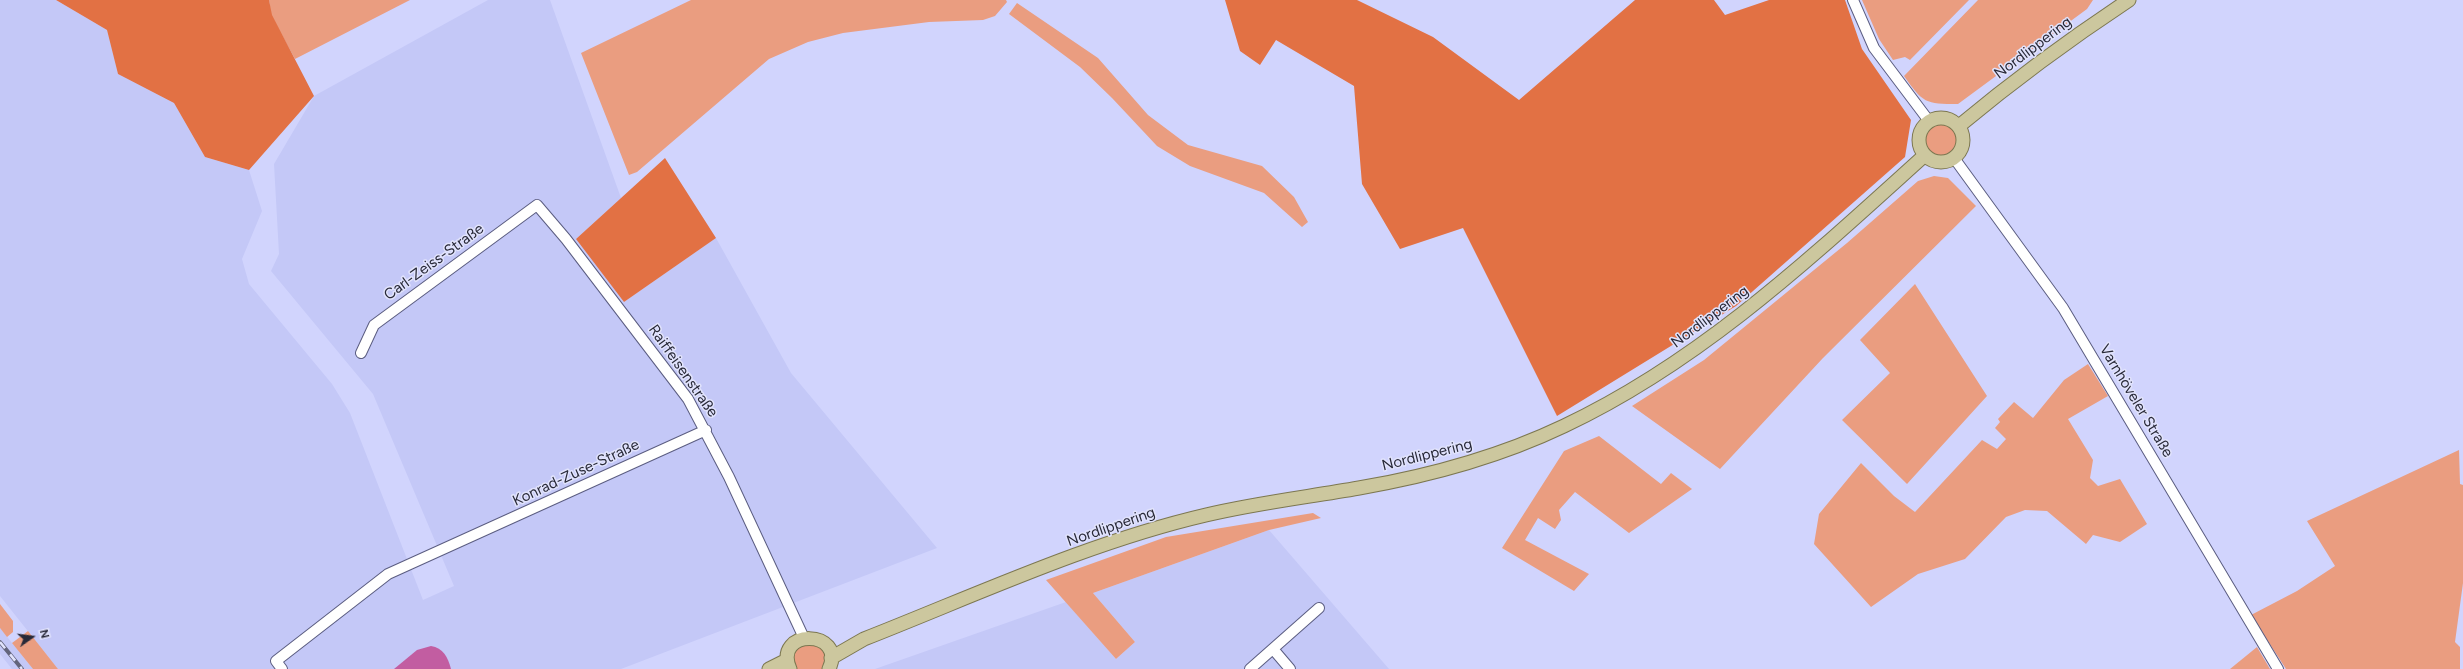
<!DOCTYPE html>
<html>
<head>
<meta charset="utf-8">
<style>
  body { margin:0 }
  #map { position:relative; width:2463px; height:669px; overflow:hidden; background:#d1d4fd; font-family:Figtree,sans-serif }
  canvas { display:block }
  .north { position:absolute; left:12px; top:617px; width:40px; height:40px; -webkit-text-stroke:3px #e1e3fc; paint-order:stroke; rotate:76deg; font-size:11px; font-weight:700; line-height:16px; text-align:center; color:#282938 }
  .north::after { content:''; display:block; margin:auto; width:14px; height:18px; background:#282938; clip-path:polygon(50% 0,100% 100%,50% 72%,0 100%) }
</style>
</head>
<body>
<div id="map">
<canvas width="2463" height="669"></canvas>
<div class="north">N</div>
</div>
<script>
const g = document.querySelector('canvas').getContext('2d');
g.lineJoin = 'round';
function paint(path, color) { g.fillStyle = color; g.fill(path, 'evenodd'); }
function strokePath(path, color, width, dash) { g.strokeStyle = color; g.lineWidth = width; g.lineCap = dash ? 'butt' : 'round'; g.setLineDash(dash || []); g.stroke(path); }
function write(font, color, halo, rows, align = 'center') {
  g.font = font + ' Figtree,sans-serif'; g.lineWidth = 3; g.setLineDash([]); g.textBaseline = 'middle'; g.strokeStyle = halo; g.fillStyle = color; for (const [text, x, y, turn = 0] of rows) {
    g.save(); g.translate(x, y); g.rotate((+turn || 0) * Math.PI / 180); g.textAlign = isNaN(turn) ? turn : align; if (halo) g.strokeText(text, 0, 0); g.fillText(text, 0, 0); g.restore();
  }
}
const built = new Path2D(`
  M0 0H56L107 30 118 74 174 103 205 157 249 170 262 211 242 259 249 284 332 384 350 413 423 600 454 586 373 394 271 271 279 254 274 164 314 96 488 0H550L621 198 576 239 624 302 716 238 791 373 937 548 621 669H58L0 596Z
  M1269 530 1389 669H875L1066 602 1116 659 1135 642 1093 593Z
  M0 628 33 669H12L0 654Z`);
const green = new Path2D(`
  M269 0H410L295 59 271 15Z
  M691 0H1006L1007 2 995 16 983 20 929 22 843 33 808 42 769 59 637 172 629 175 581 53Z
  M1862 0H1969L1910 60 1905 57 1893 60 1879 39Z
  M1978 0H2093L2087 9 1958 104C1925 104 1923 103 1904 76Z
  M1017 3 1098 58 1148 115 1188 145 1262 166 1294 197 1308 222 1302 227 1264 193 1190 166 1157 146 1112 98 1080 67 1009 14Z
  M1924 140a17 17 0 1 1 34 0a17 17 0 1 1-34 0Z
  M1934 176 1948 178 1976 206 1823 358 1720 469 1632 406 1704 360 1847 243 1918 181Z
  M1915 284 1987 396 1907 484 1842 420 1890 373 1860 340Z
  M2088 364 2108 396 2068 419 2093 460 2090 478 2098 486 2120 479 2147 524 2120 542 2093 535 2086 544 2047 511 2025 510 2006 517 1965 559 1918 574 1871 607 1814 544 1819 514 1861 463 1894 496 1915 512 1982 440 1997 449 2006 439 1995 428 2000 422 1998 419 2014 402 2033 418 2064 380Z
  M1599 436 1661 484 1671 473 1692 489 1629 533 1575 492 1559 510 1561 520 1555 529 1538 518 1525 540 1589 574 1574 591 1502 548 1564 451Z
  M2459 450 2460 484 2463 485V583L2455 642 2460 647V669H2286L2251 615 2297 591 2335 566 2307 521Z
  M1313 513 1321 518 1269 530 1093 593 1135 642 1116 659 1046 580 1166 537Z
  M0 604 13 621V632L7 637 0 628Z
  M28 631 58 669H33L12 643Z
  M802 643 818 645 825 653 823 669H795C792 656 792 652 802 643Z
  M2257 647 2270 669H2230Z`);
const forest = new Path2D(`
  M56 0H269L272 15 314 96 249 170 205 157 174 103 118 74 107 30Z
  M1225 0H1357L1433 37 1519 100 1635 0H1714L1725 15 1769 0H1845L1862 49 1911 120 1905 157 1736 306 1557 416 1463 228 1400 249 1362 184 1354 86 1276 40 1260 65 1240 51Z
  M665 158 716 238 624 302 576 239Z`);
const water = new Path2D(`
  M431 646C443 648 448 657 451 669H394L417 650Z`);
const minor = new Path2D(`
  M1853 0 1874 48 1929 121
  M1954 158 2063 308 2278 669
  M361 353 374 325 537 205 566 239 688 399 729 477 804 638
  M1273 649 1290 669
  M282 669 276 661 388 574 706 430
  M1250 669 1319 608`);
const major = new Path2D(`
  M1919 140a22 22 0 1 1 44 0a22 22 0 1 1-44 0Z
  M1959 126C2013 81 2070 39 2129 0
  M831 658 864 639C976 595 1090 542 1206 515 1256 503 1308 497 1359 488 1429 476 1499 457 1564 426 1702 361 1813 256 1925 155
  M769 669 787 660
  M790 669C772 628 847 629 829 669`);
const rail = new Path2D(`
  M0 642 22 669`);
const streetNames = [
  ["Nordlippering",2033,48,-37],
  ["Carl-Zeiss-Straße",434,262,-36],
  ["Nordlippering",1710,317,-37],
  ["Raiffeisenstraße",683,371,55],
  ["Varnhöveler Straße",2136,401,59],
  ["Nordlippering",1427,455,-14],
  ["Konrad-Zuse-Straße",576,473,-25],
  ["Nordlippering",1111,527,-19]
];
paint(built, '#c4c8f7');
paint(green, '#ea9d80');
paint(forest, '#e27144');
paint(water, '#c25da1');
strokePath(minor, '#5b5d81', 12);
strokePath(major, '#7c7750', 15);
strokePath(minor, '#fff', 10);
strokePath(major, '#ccc79e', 13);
strokePath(rail, '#63647c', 4);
strokePath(rail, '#e1e3fc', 2.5, [8]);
write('15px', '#282938', '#e1e3fc', streetNames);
</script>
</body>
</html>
